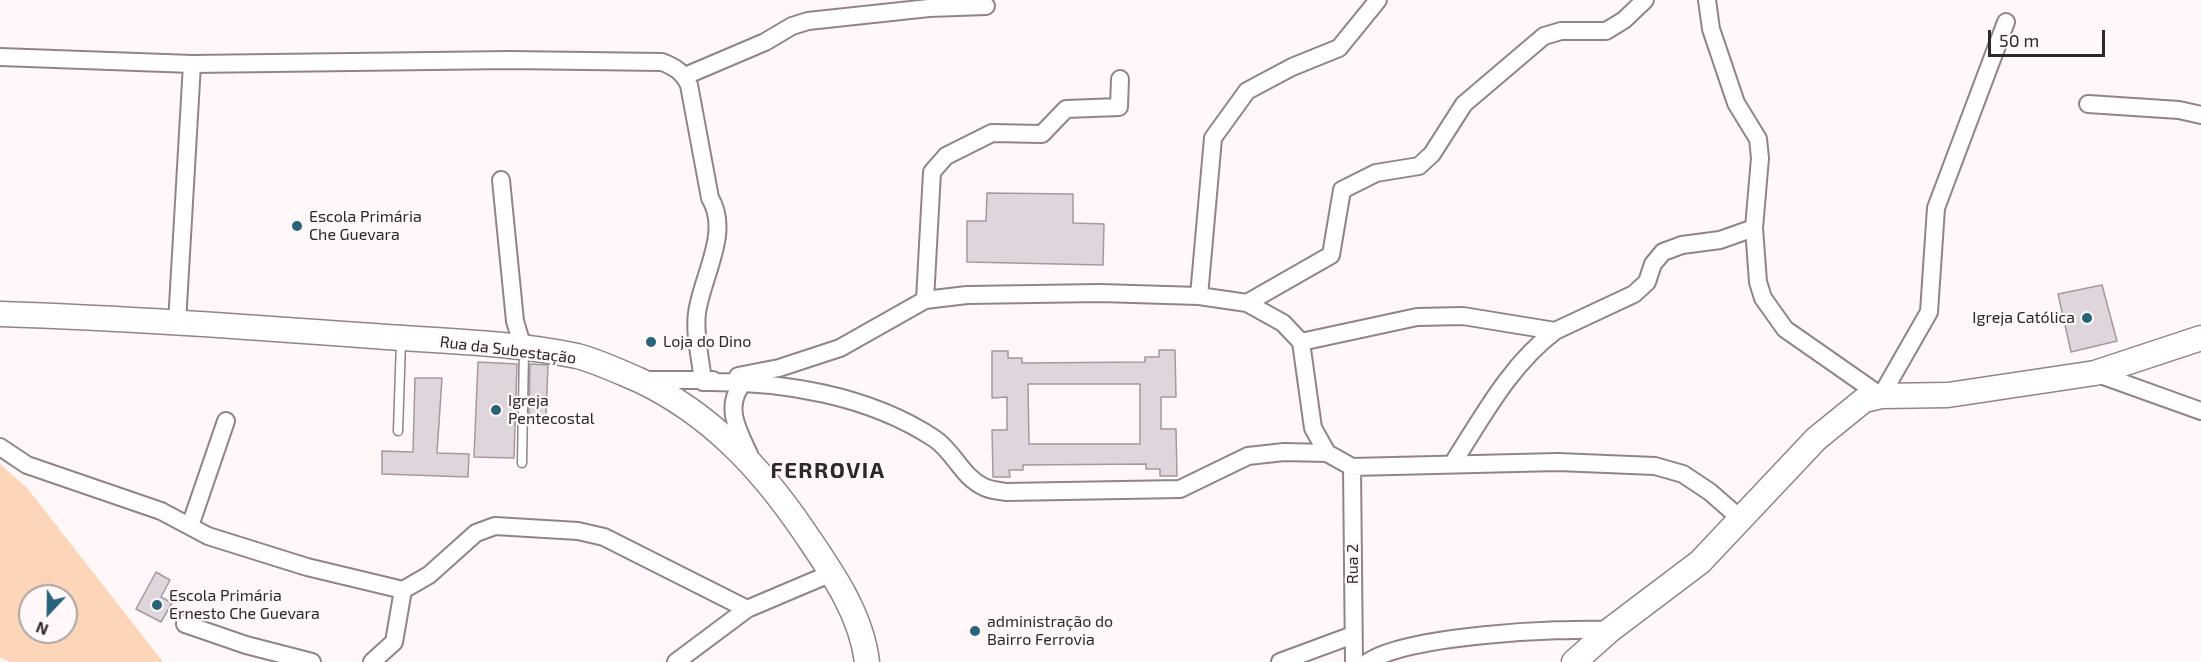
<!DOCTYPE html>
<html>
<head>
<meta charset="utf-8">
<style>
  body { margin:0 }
  #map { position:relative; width:2201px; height:662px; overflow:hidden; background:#fff7f8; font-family:"Exo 2",sans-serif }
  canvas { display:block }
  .north { position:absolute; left:18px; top:584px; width:60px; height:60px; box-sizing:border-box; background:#fff7f8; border:2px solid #aba4a5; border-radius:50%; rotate:202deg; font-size:16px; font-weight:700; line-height:24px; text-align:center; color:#2d2829 }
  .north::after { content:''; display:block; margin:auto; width:21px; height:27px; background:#27637b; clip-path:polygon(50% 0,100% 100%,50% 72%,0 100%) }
  .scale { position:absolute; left:1988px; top:30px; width:117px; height:27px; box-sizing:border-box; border:3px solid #2d2829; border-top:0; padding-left:8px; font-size:18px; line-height:21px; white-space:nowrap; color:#2d2829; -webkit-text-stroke:4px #fff7f8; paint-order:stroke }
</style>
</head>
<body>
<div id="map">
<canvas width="2201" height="662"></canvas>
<div class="north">N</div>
<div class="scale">50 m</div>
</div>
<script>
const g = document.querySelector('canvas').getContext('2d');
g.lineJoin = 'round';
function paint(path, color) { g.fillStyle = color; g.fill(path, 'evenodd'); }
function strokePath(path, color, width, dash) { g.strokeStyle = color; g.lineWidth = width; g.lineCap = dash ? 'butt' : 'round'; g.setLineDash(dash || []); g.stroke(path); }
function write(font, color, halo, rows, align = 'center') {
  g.font = font + ' "Exo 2",sans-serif'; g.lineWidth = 4.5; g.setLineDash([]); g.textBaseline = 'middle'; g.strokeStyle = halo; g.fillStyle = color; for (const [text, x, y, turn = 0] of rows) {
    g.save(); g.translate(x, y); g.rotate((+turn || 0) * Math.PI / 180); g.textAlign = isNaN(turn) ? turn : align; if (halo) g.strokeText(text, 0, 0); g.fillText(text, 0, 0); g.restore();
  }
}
const green = new Path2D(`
  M0 464 28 489 163 662H11L0 658ZM30 596H66V632H30Z`);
const building = new Path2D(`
  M987 193 1073 194V223L1104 224 1103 265 967 262V221H986Z
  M2102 285 2117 341 2071 352 2058 294Z
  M1159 350H1175L1176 397H1161V429H1176L1177 476H1160V469H1146V464L1023 465V470H1009L1010 477H993L992 430H1007V397L992 398V351H1008V358H1022V363L1145 362V357H1159ZM1028 384H1140V444H1029Z
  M478 362 517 364 514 458 474 457Z
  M530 364 548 365 546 415H529Z
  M415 378H442L437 453 469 454 468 477 382 474V451L413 452Z
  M156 572 170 580 161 597 172 603 161 622 136 609Z`);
const lane = new Path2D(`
  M398 431 401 341
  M522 463 524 350`);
const street = new Path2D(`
  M1707 0 1711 29 1736 103 1758 139 1760 158 1754 228 1758 282 1763 298 1785 329 1881 396 1929 312 1936 208 2006 22
  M0 57 192 64 511 60 662 62C675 67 683 72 689 85L710 198C731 232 702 276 697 313 694 335 701 360 703 382 782 381 869 395 935 439 954 452 962 477 984 487 990 490 999 491 1006 492L1180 489 1248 456 1284 452 1327 453
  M685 76 765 42 792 26 808 21 929 8 986 6
  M2088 104 2179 110 2201 115
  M501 180 515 321 523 348
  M1199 296 1213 138 1247 91 1292 67 1339 48 1378 0
  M925 300 932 172 946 156 992 133 1042 134 1066 109 1119 107 1120 79
  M1247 303 1331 255 1342 190 1376 173 1419 166 1432 154 1464 104 1544 36 1561 31H1606L1624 20 1645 0
  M177 323 192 64
  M1301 342 1417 317 1463 316 1555 331
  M2095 373 2201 411
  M738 376 779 368 840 348 925 300 967 295 1100 293 1199 296 1247 303 1283 323 1301 342 1313 428 1327 453 1352 467 1558 462 1655 466 1683 474 1710 492 1742 520
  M646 380H713
  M745 381C723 404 737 429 749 454
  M0 447 27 465 161 511 208 536 307 567 403 590 429 575 476 533 495 526 578 531 604 537 747 609
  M1453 463C1483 416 1510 365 1555 331L1634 294 1647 282 1653 264 1663 252 1682 245 1720 240 1754 228
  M1352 467 1354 662
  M190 526 226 421
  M185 624 246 645 312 662
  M372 662 394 642 403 590
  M676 662 747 609 832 573
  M1280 662 1353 635
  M1368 662C1408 635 1558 628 1610 630`);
const secondary = new Path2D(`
  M0 314C124 318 249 327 373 336 440 341 510 342 577 356 597 361 620 372 639 380 709 413 760 467 803 530 830 570 861 612 867 662
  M1574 662 1610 630 1700 562 1816 439 1864 400 1881 396 1948 395 2095 373 2201 338`);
const markers = [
  [297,226,6,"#27637b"],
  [2087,318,6,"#27637b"],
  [651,342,6,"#27637b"],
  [496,410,6,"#27637b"],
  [157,605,6,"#27637b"],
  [975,631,6,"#27637b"]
];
const poiNames = [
  ["Escola Primária",309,217],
  ["Che Guevara",309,235],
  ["Igreja Católica",2075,318,"right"],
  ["Loja do Dino",663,342],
  ["Igreja",508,401],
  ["Pentecostal",508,419],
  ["Escola Primária",169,596],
  ["Ernesto Che Guevara",169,614],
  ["administração do",987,622],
  ["Bairro Ferrovia",987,640]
];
const streetNames = [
  ["Rua da Subestação",508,350,7],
  ["Rua 2",1353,564,-90]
];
const districtNames = [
  ["FERROVIA",828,471]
];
paint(green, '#fdd6b9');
paint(building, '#dfd5dc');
strokePath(building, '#a399a0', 1.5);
strokePath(lane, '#908487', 11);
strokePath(street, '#908487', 20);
strokePath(secondary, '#908487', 27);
strokePath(lane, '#fff', 8);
strokePath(street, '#fff', 16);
strokePath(secondary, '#fff', 24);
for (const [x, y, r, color] of markers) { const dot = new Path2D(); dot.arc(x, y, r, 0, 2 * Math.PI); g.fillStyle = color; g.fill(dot); strokePath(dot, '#fff7f8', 2); }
write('16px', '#2d2829', '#fff7f8', poiNames, 'left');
write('16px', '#2d2829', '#fff7f8', streetNames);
g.letterSpacing = '1.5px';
write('bold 22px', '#2d2829', '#fff7f8', districtNames);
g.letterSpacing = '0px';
</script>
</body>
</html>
